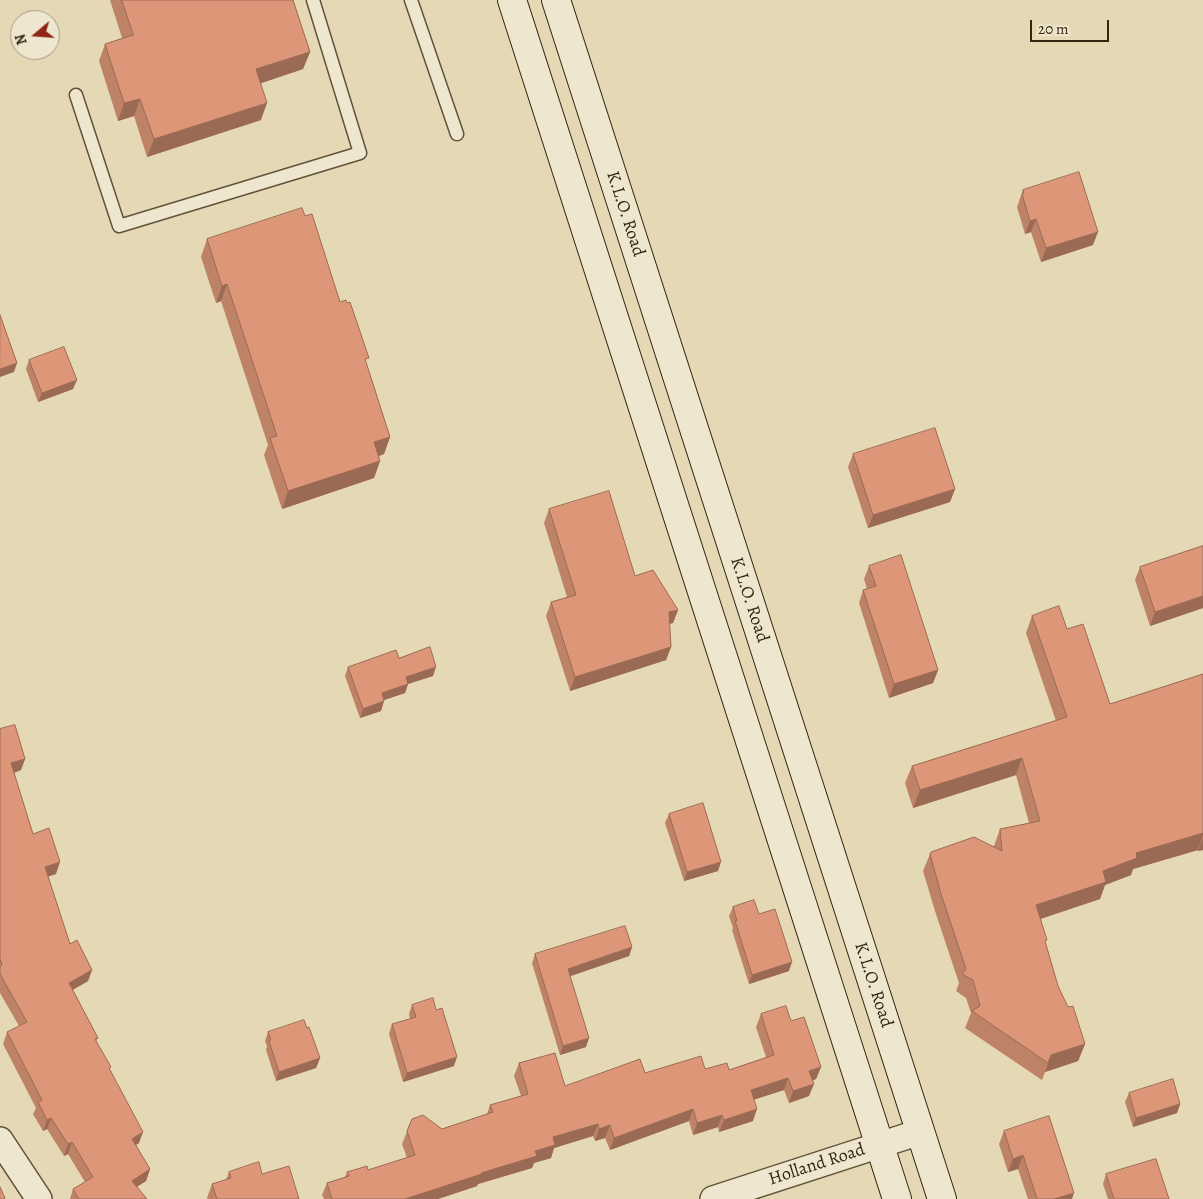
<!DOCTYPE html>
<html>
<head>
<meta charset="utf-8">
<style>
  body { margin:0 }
  #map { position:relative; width:1203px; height:1199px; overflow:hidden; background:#e5d9b5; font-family:Alegreya,serif }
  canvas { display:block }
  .north { position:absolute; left:10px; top:10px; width:50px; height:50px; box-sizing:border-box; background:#eee6cf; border:1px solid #a49983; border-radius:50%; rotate:252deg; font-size:14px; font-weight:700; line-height:20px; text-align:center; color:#352510 }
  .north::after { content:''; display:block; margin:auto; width:18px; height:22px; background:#8f2418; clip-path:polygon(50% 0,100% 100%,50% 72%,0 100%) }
  .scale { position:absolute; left:1030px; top:20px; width:79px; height:22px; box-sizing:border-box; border:2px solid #352510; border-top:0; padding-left:6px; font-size:15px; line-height:18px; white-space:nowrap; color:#352510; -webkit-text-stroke:4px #eee6cf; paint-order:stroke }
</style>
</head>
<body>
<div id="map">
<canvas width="1203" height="1199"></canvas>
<div class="north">N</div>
<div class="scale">20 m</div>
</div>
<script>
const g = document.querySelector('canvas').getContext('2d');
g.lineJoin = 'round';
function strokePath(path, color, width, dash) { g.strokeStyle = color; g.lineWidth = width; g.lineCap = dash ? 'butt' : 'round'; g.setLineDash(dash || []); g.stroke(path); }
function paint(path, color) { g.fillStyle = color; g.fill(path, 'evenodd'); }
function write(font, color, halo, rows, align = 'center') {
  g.font = font + ' Alegreya,serif'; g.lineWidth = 5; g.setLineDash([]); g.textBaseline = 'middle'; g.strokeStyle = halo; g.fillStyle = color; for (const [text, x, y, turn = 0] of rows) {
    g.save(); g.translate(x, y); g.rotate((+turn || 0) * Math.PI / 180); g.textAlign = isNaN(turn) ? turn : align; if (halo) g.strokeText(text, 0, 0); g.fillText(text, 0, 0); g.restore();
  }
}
const lane = new Path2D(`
  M411 0 457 134
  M76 95 119 226 360 153 313 0`);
const street = new Path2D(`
  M0 1140 39 1199
  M713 1199 920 1132`);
const secondary = new Path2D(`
  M512 0 897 1199
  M556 0 942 1199`);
const wall = new Path2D(`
  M110 0H293L310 52 303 69 261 83V120L147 157 134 116 118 121 99 61 105 44 122 38Z
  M1023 190 1093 245 1041 262 1031 232 1025 234 1017 207Z
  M305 216 366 364 390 437 384 454 379 456 380 461 374 478 282 509 264 455 268 445 221 301 216 303 201 257 207 239Z
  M29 360 73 389 38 402 26 369Z
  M853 454 955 489 950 502 868 528 848 467Z
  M549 509 678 610 673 623 669 624 671 647 666 660 570 691 546 616 551 602 567 597 544 523Z
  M1203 546V608L1150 626 1135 580 1140 567Z
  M869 566 938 670 933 683 889 698 859 603 863 590 867 589 864 579Z
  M1032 616 1067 629 1110 704 1203 674V850L1198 851V850L1133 869 1131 875 1105 885 1100 899 1041 919 1046 945 1058 986 1085 1044 1078 1061 1045 1072 1042 1080 965 1028 971 1013 966 998 956 991 959 983 935 911 923 871 930 854 994 846 1000 829 1029 823 1016 775 913 808 905 783 912 766 1056 721 1026 633Z
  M399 658 433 676 408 684 405 693 384 700 381 711 360 718 345 676 348 667Z
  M0 729 25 759 21 770 14 773 33 834 56 874 48 876 70 944 92 970 88 981 73 990 98 1038 96 1041 110 1070 139 1143 136 1145 150 1169 146 1181 137 1187 147 1199H70L73 1189 85 1182 68 1154 64 1156 47 1129 43 1131 33 1114 36 1108 3 1044 7 1032 19 1026 0 993Z
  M669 814 718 871 684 881 665 823Z
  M733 907 759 914 789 971 749 984 732 930 733 928 729 916Z
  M632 947 629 956 570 976 586 1047 560 1055 532 963 535 954Z
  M412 1005 436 1010 454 1066 403 1082 389 1034 392 1024 410 1019 409 1014Z
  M761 1014 791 1021 821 1067 816 1079 812 1081 809 1096 789 1103 784 1090 754 1099 753 1121 719 1132 718 1127 693 1135 689 1121 610 1150 605 1138 595 1141 593 1136 554 1148 551 1158 534 1163 532 1168 478 1184 477 1186 438 1199H324L322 1195 327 1183 345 1177 347 1172 368 1170 407 1158 402 1144 412 1119 442 1129 487 1114 490 1105 521 1096 514 1076 519 1063 565 1086 645 1073 705 1069 729 1070 766 1057 756 1027Z
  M307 1028 320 1058 316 1068 276 1081 266 1050 267 1046 265 1041 268 1032Z
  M1129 1093 1180 1104 1177 1113 1133 1127 1125 1102Z
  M1004 1131 1072 1199H1028L1018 1169 1008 1172 999 1144Z
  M229 1172 262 1174 299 1199H208L207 1198 212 1184 226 1180Z
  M1106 1174 1169 1199H1108L1103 1184Z`);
const shadedWall = new Path2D(`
  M310 52 303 69 250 87 256 69Z
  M140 99 134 116 118 121 124 103Z
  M267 103 261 120 147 157 154 139Z
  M1036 219 1031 232 1025 234 1030 221Z
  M1098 232 1093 245 1041 262 1046 248Z
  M227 284 221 301 216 303 222 286Z
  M17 363 14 372 0 377V369Z
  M77 380 73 389 38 402 42 393Z
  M390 437 384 454 368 460 374 442Z
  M380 461 374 478 282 509 288 491Z
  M955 489 950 502 868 528 873 515Z
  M1203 596V608L1150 626 1155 612Z
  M678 610 673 623 664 625 669 612Z
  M671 647 666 660 570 691 575 677Z
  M436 667 433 676 408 684 405 693 378 702 382 693 406 677Z
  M938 670 933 683 889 698 894 684Z
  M384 701 381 711 360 718 363 709Z
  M1022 758 1016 775 913 808 920 790Z
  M25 759 21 770 7 775 11 763Z
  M1203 833V835L1198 850 1133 869 1131 875 1105 885 1100 899 1030 922 1036 905 1136 853Z
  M1203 838V850L1198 851Z
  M60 862 56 874 41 879 45 867Z
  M721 862 718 871 684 881 687 872Z
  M632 947 629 956 565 978 568 969Z
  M792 962 789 971 749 984 752 975Z
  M92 970 88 981 65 994 69 983Z
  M589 1038 586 1047 560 1055 563 1046Z
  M1085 1044 1078 1061 1045 1072 1051 1055Z
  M457 1057 454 1066 403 1082 407 1073Z
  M320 1058 316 1068 276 1081 279 1072Z
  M821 1067 816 1079 805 1083 809 1071Z
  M788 1078 784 1090 747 1102 751 1090Z
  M814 1084 809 1096 789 1103 793 1091Z
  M1180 1104 1177 1113 1133 1127 1136 1118Z
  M693 1109 689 1121 610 1150 614 1138Z
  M757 1109 753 1121 719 1132 724 1120Z
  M722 1115 718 1127 693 1135 697 1123Z
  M51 1118 47 1129 43 1131 47 1120Z
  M598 1124 593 1136 554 1148 551 1158 534 1163 532 1168 478 1184 477 1186 438 1199H405L481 1173 535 1151 553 1137Z
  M610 1125 605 1138 595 1141 599 1129Z
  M143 1132 139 1143 128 1150 132 1139Z
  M72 1142 68 1154 64 1156 68 1144Z
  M1023 1155 1018 1169 1008 1172 1013 1159Z
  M150 1169 146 1181 128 1192 132 1181Z
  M1074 1193 1072 1199H1054Z`);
const building = new Path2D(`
  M122 0H293L310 52 256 69 267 103 154 139 140 99 124 103 105 44 133 35Z
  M1079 172 1098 232 1046 248 1036 219 1030 221 1022 194 1024 193 1023 190Z
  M302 208 305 216 312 214 340 302 346 300 347 303 350 302 369 358 365 359 390 437 374 442 380 461 288 491 270 438 277 436 227 284 222 286 207 239Z
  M0 315 17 363 0 369Z
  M64 347 77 380 42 393 29 360Z
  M935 428 955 489 873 515 853 454Z
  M609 491 635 576 653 570 678 610 669 612 671 647 575 677 551 602 576 595 549 509Z
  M1203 546V596L1155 612 1140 567Z
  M901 555 938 670 894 684 863 590 876 586 869 566Z
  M1059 606 1067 629 1083 624 1110 704 1203 674V833L1136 853 1137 858 1103 871 1106 882 1036 905 1047 940 1045 941 1058 986 1068 1007 1073 1006 1085 1044 1051 1055 1048 1063 972 1011 980 1006 973 980 962 974 966 969 941 894 930 854 931 852 974 837 1002 851 1000 829 1040 821 1022 758 920 790 912 766 1067 717 1032 616Z
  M430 647 436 667 406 677 408 684 382 693 384 701 363 709 348 667 396 650 399 658Z
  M15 725 25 759 11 763 33 834 49 828 60 862 45 867 70 944 77 940 92 970 69 983 98 1038 95 1039 111 1067 109 1068 143 1132 132 1139 150 1169 132 1181 147 1199H79L73 1189 93 1177 72 1142 68 1144 51 1118 47 1120 38 1102 42 1100 7 1032 27 1022 0 974V966L2 965 0 959V729Z
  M703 803 721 862 687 872 669 814Z
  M754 900 759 914 775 909 792 962 752 975 735 921H737L733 907Z
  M625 926 632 947 568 969 589 1038 563 1046 535 954Z
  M433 998 436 1010 442 1008 457 1057 407 1073 392 1024 416 1017 412 1005Z
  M786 1006 791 1021 804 1017 821 1067 809 1071 814 1084 793 1091 788 1078 751 1090 757 1109 724 1120 722 1115 697 1123 693 1109 614 1138 610 1125 599 1129 598 1124 553 1137 555 1145 535 1151 537 1156 481 1173 482 1174 405 1199H332L327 1183 349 1176 347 1172 367 1166 368 1170 415 1155 407 1131 412 1119 423 1115 442 1129 493 1112 490 1105 528 1094 519 1063 555 1053 565 1086 640 1059 645 1073 701 1056 705 1069 727 1063 729 1070 774 1055 761 1014Z
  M304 1020 307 1028 309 1027 320 1058 279 1072 269 1041 271 1040 268 1032Z
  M1173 1079 1180 1104 1136 1118 1129 1093Z
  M1049 1116 1074 1193 1054 1199H1037L1023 1155 1013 1159 1004 1131Z
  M1156 1159 1169 1199H1114L1106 1174Z
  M259 1162 262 1174 289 1166 299 1199H217L212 1184 231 1178 229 1172Z
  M0 1187 5 1198 3 1199H0Z`);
const streetNames = [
  ["K.L.O. Road",625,214,72],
  ["K.L.O. Road",749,600,72],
  ["K.L.O. Road",873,985,72],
  ["Holland Road",817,1165,-18]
];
strokePath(lane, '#615239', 15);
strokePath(street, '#615239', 28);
strokePath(secondary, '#352510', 30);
strokePath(lane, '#eee6cf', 12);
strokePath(street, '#eee6cf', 25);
strokePath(secondary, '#eee6cf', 28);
paint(wall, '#be8267');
paint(shadedWall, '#9b6a54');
paint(building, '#dd9778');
strokePath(building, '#9b6a54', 1);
write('18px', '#352510', '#eee6cf', streetNames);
</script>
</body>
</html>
